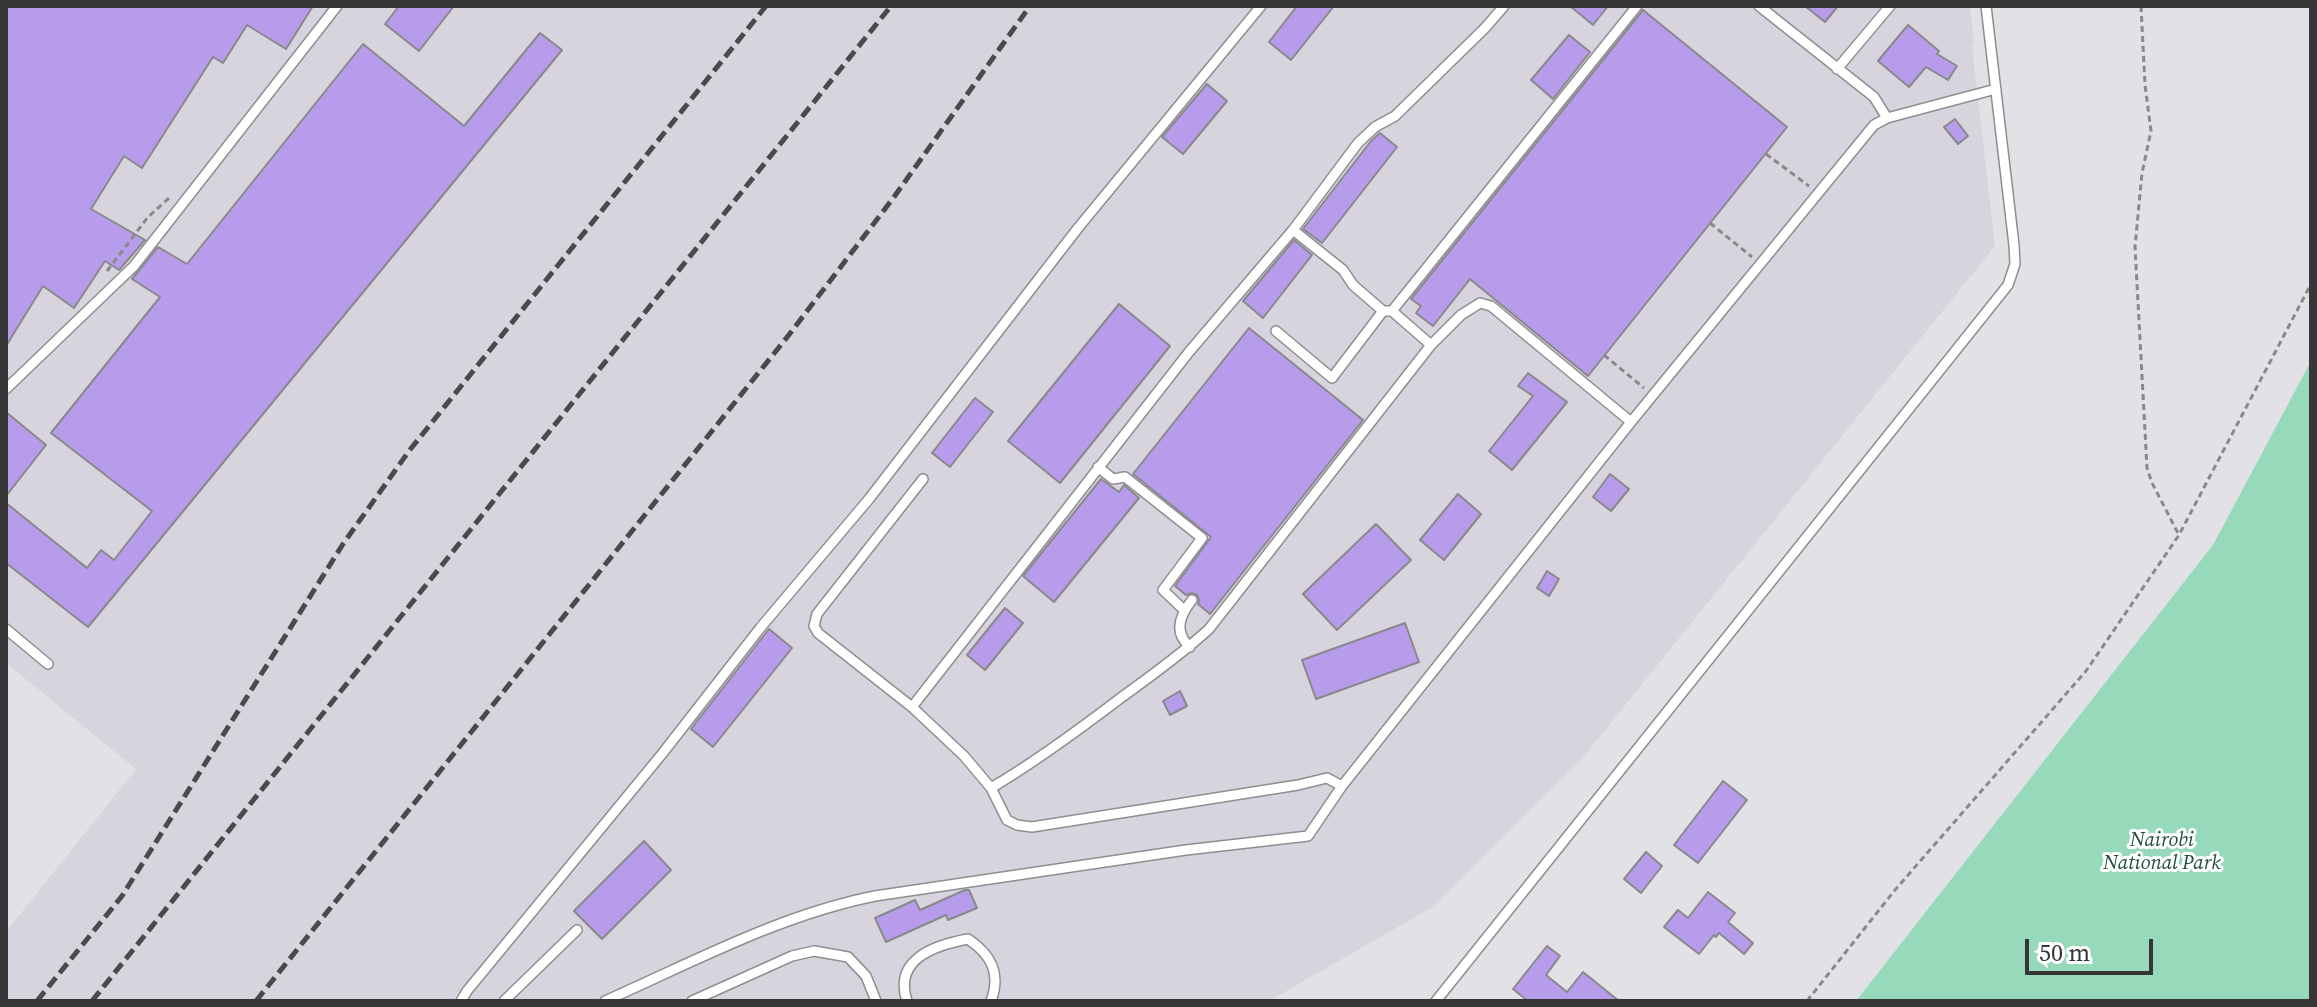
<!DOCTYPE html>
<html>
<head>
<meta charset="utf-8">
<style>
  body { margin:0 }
  #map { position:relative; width:2317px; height:1007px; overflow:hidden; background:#e2e1e5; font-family:"Source Serif 4",serif }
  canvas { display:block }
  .frame { position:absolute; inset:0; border:8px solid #363537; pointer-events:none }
  .scale { position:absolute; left:2025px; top:939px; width:128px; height:36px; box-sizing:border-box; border:4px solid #363537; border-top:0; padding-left:10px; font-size:24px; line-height:28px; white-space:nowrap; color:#363537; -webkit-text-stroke:6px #fff; paint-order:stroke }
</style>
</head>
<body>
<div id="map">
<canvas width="2317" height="1007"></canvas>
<div class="frame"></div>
<div class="scale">50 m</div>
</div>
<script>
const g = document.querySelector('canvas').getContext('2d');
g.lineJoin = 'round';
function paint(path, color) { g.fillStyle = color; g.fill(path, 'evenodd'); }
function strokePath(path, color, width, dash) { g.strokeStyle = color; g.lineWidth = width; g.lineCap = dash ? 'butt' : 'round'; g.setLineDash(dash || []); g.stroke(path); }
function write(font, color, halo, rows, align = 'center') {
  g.font = font + ' "Source Serif 4",serif'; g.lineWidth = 6; g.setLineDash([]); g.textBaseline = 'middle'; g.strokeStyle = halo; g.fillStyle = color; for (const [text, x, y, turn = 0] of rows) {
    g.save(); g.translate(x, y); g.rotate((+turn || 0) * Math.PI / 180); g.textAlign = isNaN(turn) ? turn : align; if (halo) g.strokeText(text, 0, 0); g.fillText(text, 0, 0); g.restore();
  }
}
const built = new Path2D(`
  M6 6H1970L1974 43 1972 46 1995 246 1581 760 1431 908 1269 1001H6V932L136 769 6 663Z`);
const green = new Path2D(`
  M2311 361V1001H1856L2213 545Z`);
const building = new Path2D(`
  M6 6H313L286 49 247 25 223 63 213 57 142 168 124 156 91 209 145 240 119 270 105 261 74 308 43 286 6 346Z
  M399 6H454L419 51 385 24Z
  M1297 6H1334L1291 60 1269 42Z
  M1570 6H1608L1593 25Z
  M1805 6H1838L1825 22Z
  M1643 10 1787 127 1588 376 1470 279 1433 326 1416 313 1421 306 1411 299Z
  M1908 25 1939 51 1937 54 1957 66 1948 80 1926 67 1909 87 1878 61Z
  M540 33 562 50 88 627 6 563V503L87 568 101 550 114 560 152 511 51 433 160 297 132 279 158 247 187 264 363 44 464 126Z
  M1569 35 1590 52 1553 99 1531 80Z
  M1207 84 1227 101 1183 154 1162 137Z
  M1955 119 1968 136 1958 144 1944 127Z
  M1380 133 1397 147 1322 243 1303 229 1371 141Z
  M1294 240 1312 255 1263 318 1243 301Z
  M1119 304 1170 346 1060 483 1008 441Z
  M1249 328 1363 420 1210 614 1198 604 1199 600 1197 595 1192 593 1186 595 1175 586 1211 537 1133 474Z
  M1528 373 1567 402 1512 470 1489 451 1533 396 1518 386Z
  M975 398 993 412 950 467 932 453Z
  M6 412 46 445 6 496Z
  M1610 474 1629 489 1611 511 1593 497Z
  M1101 479 1119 492 1124 485 1139 498 1054 602 1023 576Z
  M1458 494 1481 514 1444 560 1420 540Z
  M1376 524 1411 560 1337 630 1303 594Z
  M1547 571 1559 579 1549 596 1537 588Z
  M1005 608 1023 623 985 670 967 655Z
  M1405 623 1419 662 1316 699 1302 660Z
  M769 629 792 648 713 747 691 729Z
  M1180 691 1187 706 1170 715 1163 701Z
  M1723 781 1747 800 1698 863 1674 845Z
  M644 841 671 870 602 939 574 911Z
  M1646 852 1662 866 1641 893 1624 879Z
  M965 890H969L977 908 948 920 946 915 886 942 875 918 915 900 920 910Z
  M1708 892 1735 913 1728 922 1753 943 1744 954 1719 933 1716 937 1714 935 1699 954 1664 927 1678 910 1688 918Z
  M1547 946 1560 956 1546 975 1567 992 1583 972 1619 1001H1528L1513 989Z`);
const path = new Path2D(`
  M2141 6 2145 85 2151 131 2142 173 2135 247 2147 468 2152 483 2179 535
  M1766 154 1809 186
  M1710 223 1752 257
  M107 271 148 217 169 198
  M1604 355 1644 388
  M1807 1001 1895 890 2086 671 2179 535 2311 284`);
const lane = new Path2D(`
  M1759 6 1874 97 1887 118 1996 89
  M1837 69 1890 6
  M1293 230 1343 270 1353 285 1383 311H1392L1431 345
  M1392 311 1637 6
  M1276 331 1332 378 1383 311
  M6 389 134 266 337 6
  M1098 467 1113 479 1125 477 1202 538 1163 590 1184 610
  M923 479 817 614 814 626 818 633 912 707 964 756 991 788 1007 820 1017 825 1032 827 1298 785 1327 778 1342 786
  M6 629 48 664
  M1190 647C1173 632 1180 615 1192 600
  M912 707 1189 352 1293 230 1358 143 1375 127 1395 116 1485 28 1504 6
  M991 788C1037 761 1080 729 1122 697 1152 675 1182 654 1209 629L1431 345 1461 315 1480 303 1491 306 1631 422
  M461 1001 467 991 662 754 761 627 869 499 1078 228 1261 6
  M504 1001 577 930
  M605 1001C693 962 780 915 875 896L1186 850 1308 836 1342 786 1631 422 1874 125 1887 118
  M692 1001 792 956 814 951 848 957 866 976 876 1001
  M907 1001C893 959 935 945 968 939 992 955 1001 974 991 1001
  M1436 1001 2008 285 2015 264 2014 245 1986 6`);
const rail = new Path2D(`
  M37 1001 122 896 343 544 409 451 766 6
  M92 1001 891 6
  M256 1001 788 336 894 197 1030 6`);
const parkNames = [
  ["Nairobi",2162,841],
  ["National Park",2162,864]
];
paint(built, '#d7d4de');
paint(green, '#96d9bb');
paint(building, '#b79cec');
strokePath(building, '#89888b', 2);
strokePath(lane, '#8e8d90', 12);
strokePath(path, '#89888b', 3, [6, 4]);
strokePath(lane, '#fff', 9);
strokePath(rail, '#4a494c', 5, [12, 6]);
write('italic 20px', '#214d3b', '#fff', parkNames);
</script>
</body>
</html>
